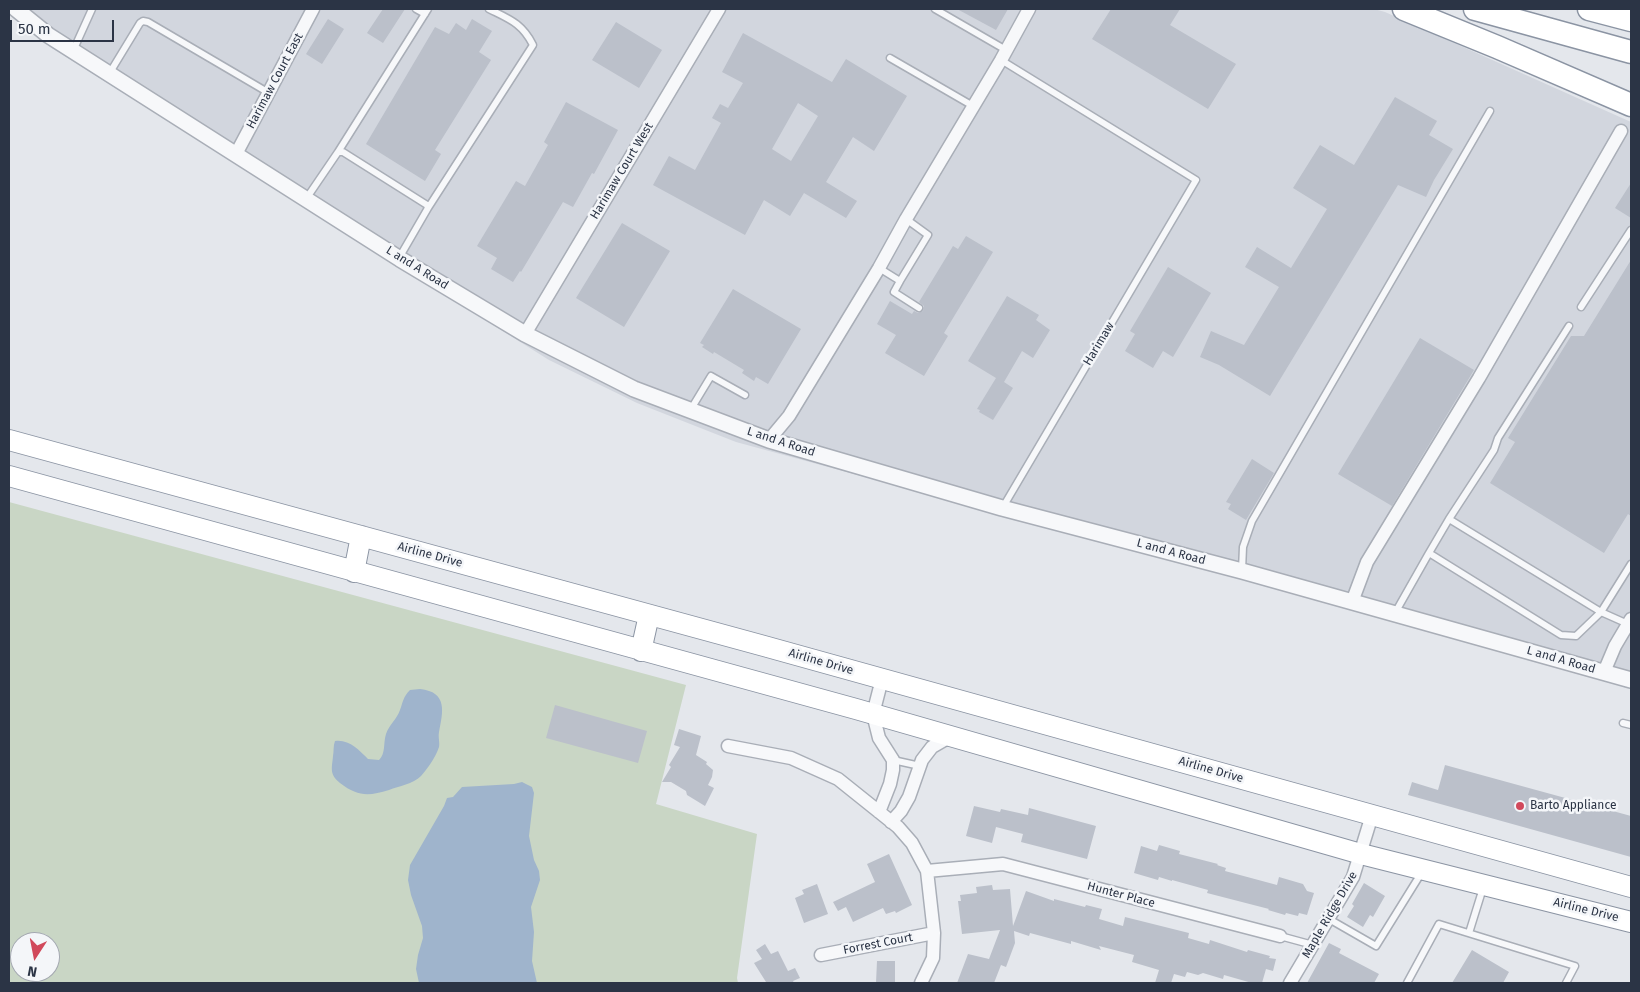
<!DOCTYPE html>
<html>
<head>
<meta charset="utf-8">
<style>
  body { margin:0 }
  #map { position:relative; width:1640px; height:992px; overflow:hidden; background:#e4e7ec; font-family:"Fira Sans",sans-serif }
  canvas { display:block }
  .frame { position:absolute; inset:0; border:10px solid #2b3445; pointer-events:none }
  .north { position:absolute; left:10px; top:932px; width:50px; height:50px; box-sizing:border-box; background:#f4f6f9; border:1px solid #a4a8b1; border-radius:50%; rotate:191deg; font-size:14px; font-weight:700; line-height:20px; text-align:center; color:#2b3445 }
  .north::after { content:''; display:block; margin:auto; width:18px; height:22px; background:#d1495b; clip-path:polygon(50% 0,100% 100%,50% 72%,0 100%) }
  .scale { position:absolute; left:10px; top:20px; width:104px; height:22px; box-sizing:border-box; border:2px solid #2b3445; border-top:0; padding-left:6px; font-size:15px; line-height:18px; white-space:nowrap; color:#2b3445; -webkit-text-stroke:4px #f4f6f9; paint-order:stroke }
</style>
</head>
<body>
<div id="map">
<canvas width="1640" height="992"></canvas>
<div class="frame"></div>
<div class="north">N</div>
<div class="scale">50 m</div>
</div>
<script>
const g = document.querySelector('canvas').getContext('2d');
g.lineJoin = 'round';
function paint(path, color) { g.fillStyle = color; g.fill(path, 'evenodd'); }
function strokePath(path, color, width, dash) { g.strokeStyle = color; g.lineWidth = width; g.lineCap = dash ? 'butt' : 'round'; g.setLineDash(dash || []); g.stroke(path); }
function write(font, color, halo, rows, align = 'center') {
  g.font = font + ' "Fira Sans",sans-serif'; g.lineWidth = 5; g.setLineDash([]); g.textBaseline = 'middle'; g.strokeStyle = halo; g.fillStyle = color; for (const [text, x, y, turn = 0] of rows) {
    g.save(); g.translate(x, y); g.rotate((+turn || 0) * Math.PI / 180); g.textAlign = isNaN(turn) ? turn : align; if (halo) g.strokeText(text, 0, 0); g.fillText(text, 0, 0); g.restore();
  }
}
const built = new Path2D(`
  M9 9H1374L1385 12 1631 122V685L736 442 637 403 549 360 50 47 9 13Z`);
const green = new Path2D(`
  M9 502 686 685 656 804 757 834 737 978 738 983H9ZM20 942H50V972H20Z`);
const water = new Path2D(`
  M420 689C448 692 443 712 439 732 438 737 440 743 439 747 436 757 427 769 421 776 413 784 399 786 389 790 369 796 358 797 340 783 329 774 332 768 333 756 334 751 333 746 335 741 349 739 359 750 368 759L379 760C386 753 383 743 386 734 389 725 397 719 400 710 403 702 403 697 410 690Z
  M522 782 532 787 534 793 529 836 534 860 539 871 540 880 531 907 534 932 532 961 537 983H419L416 969 418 955 423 938 422 926 411 895 408 880 410 865 444 806 447 798 453 797 462 787 514 784Z`);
const building = new Path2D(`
  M383 9H405L383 43 367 33Z
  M957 9H1008L996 30Z
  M1111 9H1180L1170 25 1236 64 1208 109 1092 39Z
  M328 19 344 29 322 64 306 54Z
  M472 19 492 31 479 52 491 60 435 150 441 154 425 181 366 144 435 27 449 34 456 23 466 30Z
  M616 22 662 50 639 88 592 60Z
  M743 33 832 82 846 59 907 96 874 151 853 137 826 182 857 201 846 218 804 193 790 216 764 200 745 235 653 185 669 156 695 170 721 123 712 118 720 104 728 108 743 83 722 72ZM798 103 818 116 791 161 772 149Z
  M1395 97 1437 121 1429 135 1453 149 1434 180 1426 197 1398 185 1270 396 1219 365 1200 357 1211 331 1244 345 1279 287 1245 267 1257 247 1291 268 1327 209 1293 188 1320 145 1354 165Z
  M566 102 618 130 594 174 592 173 573 207 563 202 521 272 520 271 513 282 491 269 497 258 477 246 516 181 525 186 548 145 544 142Z
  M1631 183V218L1615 208Z
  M622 223 670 251 624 327 576 298Z
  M966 236 993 252 944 333 948 336 924 376 885 353 896 335 877 324 890 301 912 314 914 311 918 313 923 311 924 306 919 302 953 246 958 249Z
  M1631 260V516L1628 514 1604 553 1490 483 1515 442 1508 438 1571 336H1584Z
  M1168 267 1211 293 1173 357 1163 351 1153 368 1125 351 1135 334 1130 331Z
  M733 289 801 329 768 384 756 377 754 381 742 373 744 370 714 352 713 354 702 347 704 345 700 343Z
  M1007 296 1039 315 1036 320 1050 330 1033 358 1022 351 1004 382 1013 388 993 420 979 412 980 410 977 409 996 378 968 361Z
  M1420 338 1474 370 1392 506 1338 474Z
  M1252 459 1274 473 1246 520 1228 509 1231 504 1226 502Z
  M555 705 647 731 638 763 546 738Z
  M679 729 701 736 696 755 707 762 706 764 713 770 712 777 708 785 714 788 705 806 687 795 686 791 671 782H662L671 767 669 765 680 747 674 745Z
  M1445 765 1631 816V857L1408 795 1412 782 1438 790Z
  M974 806 1000 812 1001 809 1028 815 1029 808 1096 826 1087 859 1021 842 1023 834 996 827 992 843 966 836Z
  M1159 845 1180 851 1179 854 1218 864 1217 865 1226 868 1225 871 1277 885 1279 877 1303 884 1307 891 1314 893 1307 915 1299 913 1298 916 1286 913 1285 915 1268 910 1269 909 1207 893 1208 890 1172 880V881L1159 877 1158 880 1134 873 1141 846 1157 851Z
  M889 854 912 905 896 913 895 911 886 914 883 908 853 922 846 907 838 911 833 902 875 882 867 864Z
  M1364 883 1385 896 1373 917 1370 915 1363 927 1347 917 1354 906 1352 904Z
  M817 884 828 914 804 923 795 898 804 894 802 890Z
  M992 885 993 890 1010 889 1013 926 1026 891 1054 901V899L1085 907 1086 905 1102 909 1099 919 1123 926 1125 917 1189 933 1188 938 1209 944 1210 940 1247 952 1248 950 1270 956 1269 958 1276 959 1273 971 1266 969 1262 983H1252L1224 975 1223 979 1203 973 1198 975 1187 972 1185 977 1174 974 1171 983H1155L1159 970 1132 962 1134 955 1099 946 1101 950 1071 941V944L1030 933 1029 936 1014 931 1015 943 1006 967 1001 965 994 983H957L968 954 989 959 1000 930 962 934 958 901H961L960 895 977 893 976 887Z
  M1329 943 1341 949 1339 953 1379 974 1374 983H1307Z
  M765 944 771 954 778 951 788 971 795 968 800 978 793 981 794 983H764L766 982 754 963 762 959 756 950Z
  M1472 950 1509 972 1503 983H1452Z
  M877 961H895V983H876Z`);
const service = new Path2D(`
  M416 9 425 14
  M935 9 1006 50
  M73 51 92 9
  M890 58 973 106
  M1001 60 1196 180 1003 507
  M109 74 140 23 143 21 148 22 269 93
  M338 152 428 9
  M306 199 338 152H343L427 205 428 208 399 258
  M428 208 533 45C522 23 509 19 489 9
  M879 268 900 281 928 235 906 219
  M900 281 894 292 919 308
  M1581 307 1631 230
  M691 409 711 376 745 395
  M1449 519 1494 450 1498 438 1569 326
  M1242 570 1243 547 1252 521 1490 111
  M1395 613 1429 553
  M1628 624 1601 612 1449 519 1429 553 1561 635 1576 636 1601 612 1631 564
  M1623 723 1631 725
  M893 760 920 766
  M1329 919 1376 946 1422 872
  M1469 933 1483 888
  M1280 936 1313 945
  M1407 983 1439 924 1575 966 1566 983`);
const minor = new Path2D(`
  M236 154 313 9
  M525 334 719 9
  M769 440 789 416 879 268 906 219 1001 60 1029 9
  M1352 602 1367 562 1479 378 1621 131
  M1604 672 1615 646 1631 619
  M728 746 791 758 838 779 898 827 912 843 927 871 934 933 933 958 921 983
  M879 812 890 784 893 770V760L879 738 873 714 882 679
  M891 822 901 811 909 797 922 760 932 747 951 736
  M927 871 1003 864 1280 936
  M821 955 934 933
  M1290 983 1353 877 1372 815`);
const tertiary = new Path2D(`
  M16 9 48 35 400 259 525 334 634 389 769 440 1002 508 1242 571 1631 680`);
const trunk = new Path2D(`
  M9 440 764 646 1631 887
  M9 476 856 709 1361 854 1631 922
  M354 572 361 536
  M641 651 649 615`);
const motorway = new Path2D(`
  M1404 9 1497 47 1631 105
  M1475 9 1631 52
  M1589 9 1631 20`);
const markers = [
  [1520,806,5,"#d1495b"]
];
const streetNames = [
  ["Harimaw Court East",275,81,-62],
  ["Harimaw Court West",622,171,-59],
  ["L and A Road",417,268,32],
  ["Harimaw",1099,344,-59],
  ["L and A Road",781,442,18],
  ["L and A Road",1171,552,15],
  ["Airline Drive",430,555,15],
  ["L and A Road",1561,660,16],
  ["Airline Drive",821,662,16],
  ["Airline Drive",1211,770,16],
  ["Hunter Place",1121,895,15],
  ["Airline Drive",1586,910,14],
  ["Maple Ridge Drive",1330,915,-60],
  ["Forrest Court",878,944,-11]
];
const poiNames = [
  ["Barto Appliance",1530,806]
];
paint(built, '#d2d6de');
paint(green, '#c9d6c5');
paint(water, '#9fb4cc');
paint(building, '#bbc0ca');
strokePath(service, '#a9aeb7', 9);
strokePath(minor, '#a9aeb7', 15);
strokePath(tertiary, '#a9aeb7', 18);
strokePath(trunk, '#8b94a3', 22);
strokePath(motorway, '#8b94a3', 25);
strokePath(service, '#f7f8fa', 6);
strokePath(minor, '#f7f8fa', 12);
strokePath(tertiary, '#f7f8fa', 15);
strokePath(trunk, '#fff', 20);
strokePath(motorway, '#fff', 22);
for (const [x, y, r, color] of markers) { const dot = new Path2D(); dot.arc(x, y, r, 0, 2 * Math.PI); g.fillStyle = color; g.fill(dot); strokePath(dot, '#f4f6f9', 2); }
write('12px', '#2b3445', '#f4f6f9', streetNames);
write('12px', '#2b3445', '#f4f6f9', poiNames, 'left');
</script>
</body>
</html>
